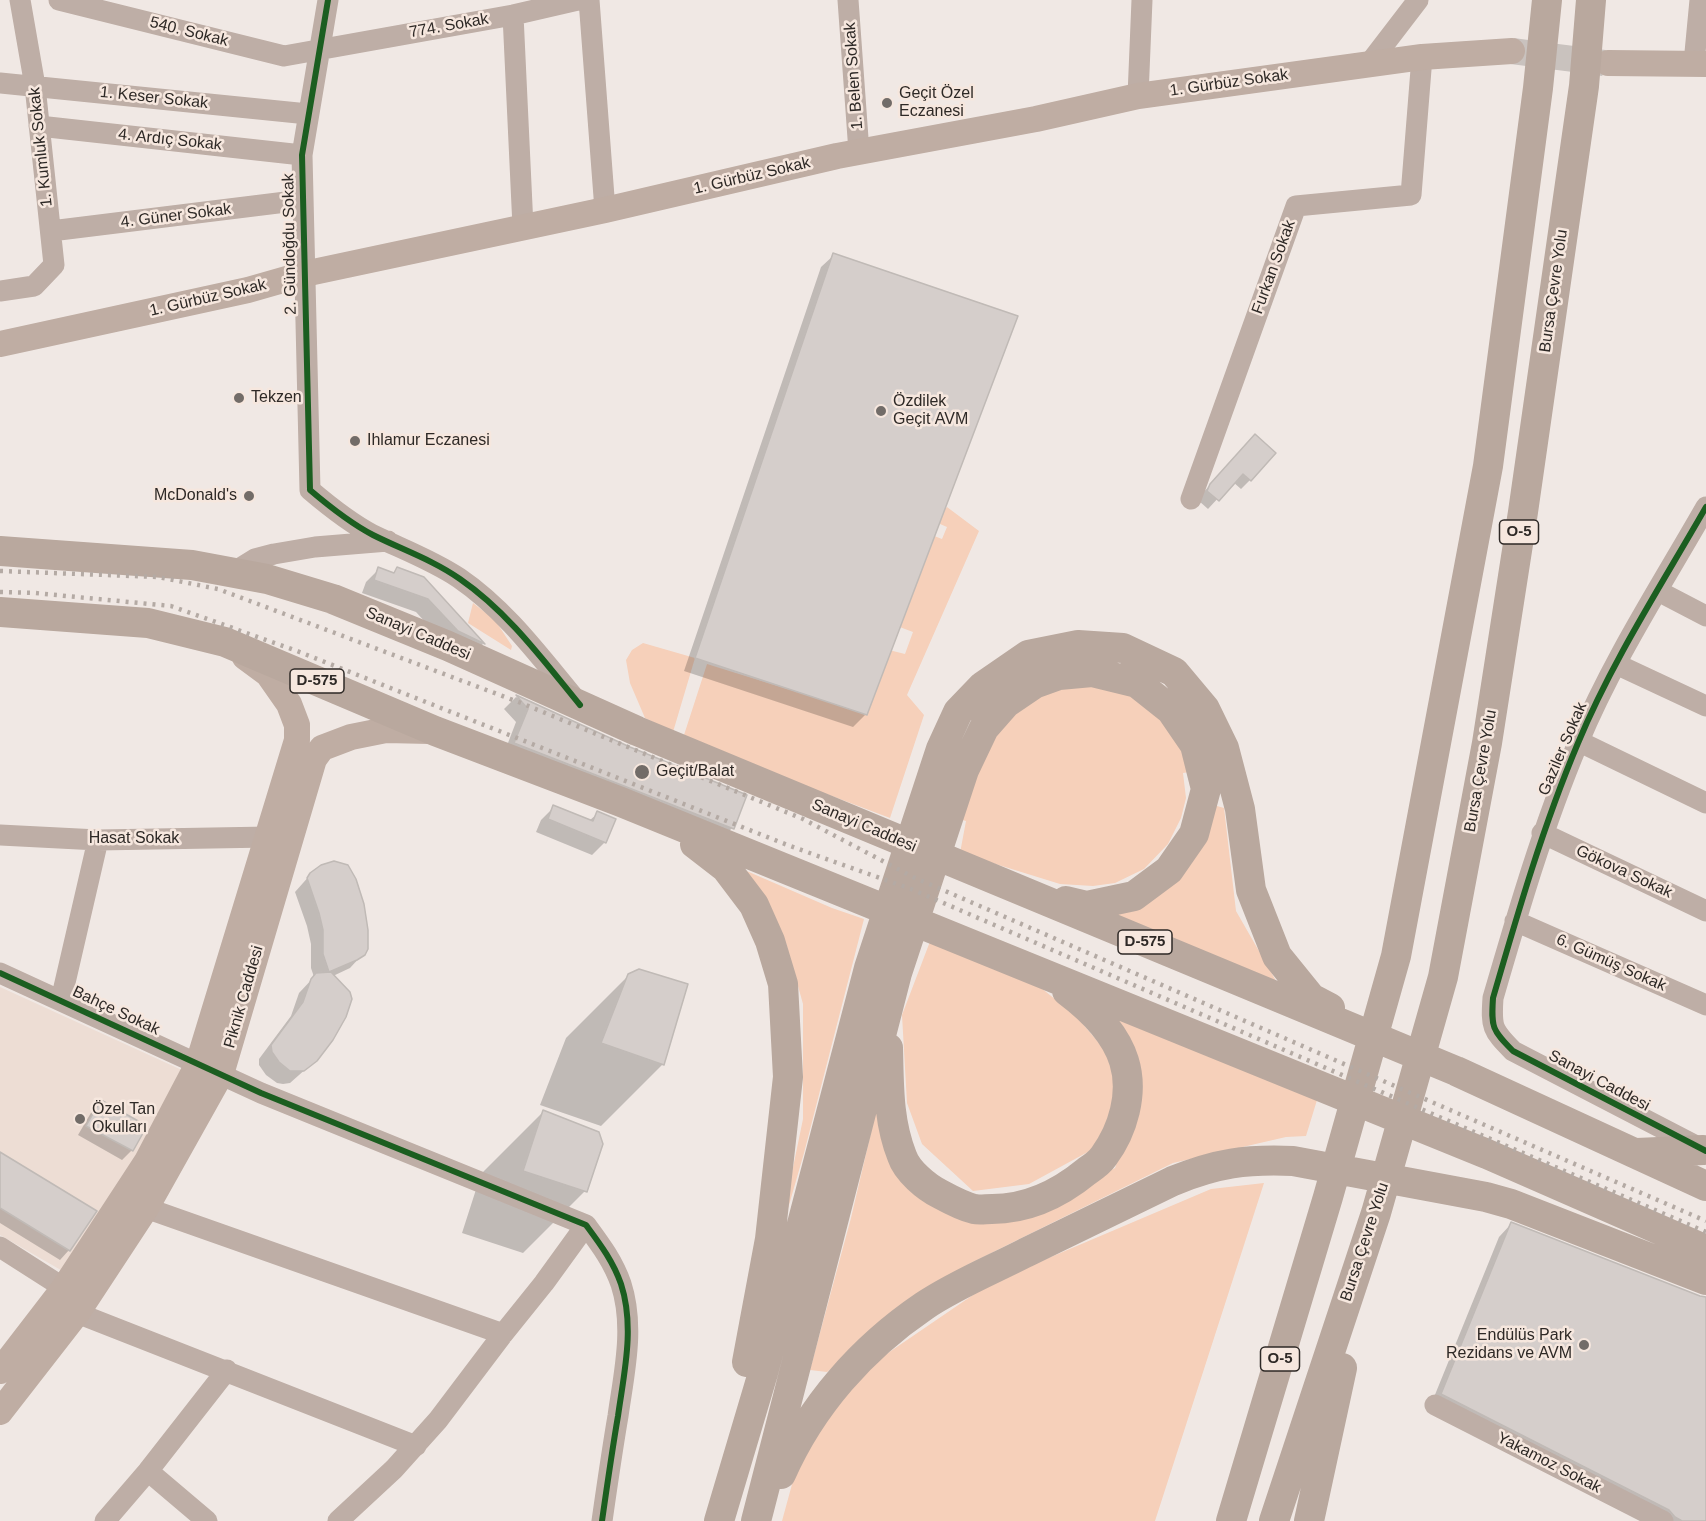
<!DOCTYPE html>
<html>
<head>
<meta charset="utf-8">
<style>
  body { margin:0 }
  canvas { display:block; background:#f0e8e4 }
</style>
</head>
<body>
<canvas width="1706" height="1521"></canvas>
<script>
const g = document.querySelector('canvas').getContext('2d');
g.lineJoin = 'round';
function paint(path, color) { g.fillStyle = color; g.fill(path, 'evenodd'); }
function strokePath(path, color, width, dash) { g.strokeStyle = color; g.lineWidth = width; g.lineCap = dash ? 'butt' : 'round'; g.setLineDash(dash || []); g.stroke(path); }
function write(font, color, halo, rows, align = 'center') {
  g.font = font + ' Helvetica,sans-serif'; g.lineWidth = 5; g.setLineDash([]); g.textBaseline = 'middle'; g.strokeStyle = halo; g.fillStyle = color; for (const [text, x, y, turn = 0] of rows) {
    g.save(); g.translate(x, y); g.rotate((+turn || 0) * Math.PI / 180); g.textAlign = isNaN(turn) ? turn : align; if (halo) g.strokeText(text, 0, 0); g.fillText(text, 0, 0); g.restore();
  }
}
const built = new Path2D(`
  M0 987 184 1071 134 1167 66 1273 0 1235Z`);
const green = new Path2D(`
  M947 507 979 531 907 695 924 715 890 818 779 776 684 735 707 664 867 714 889 650 905 654 913 632 897 626 929 534 942 539 947 527 933 521Z
  M473 603 495 620 512 646 511 650 468 623Z
  M643 643 695 658 673 732 645 718 630 683 626 660 632 650Z
  M1074 682 1139 698 1166 723 1183 748 1189 772 1183 773 1186 798 1181 818 1168 844 1144 869 1115 883 1093 886 1060 884 960 853 966 821 959 819 983 745 1033 695Z
  M1210 804 1224 808 1236 911 1279 986 1101 911 1133 905Z
  M742 869 832 908 864 919 804 1153 776 1250 803 1119V1004L786 943Z
  M934 931 1030 979 1076 1016 1122 1070 1112 1111 1097 1147 1029 1184 973 1191 922 1144 907 1103 902 1015Z
  M1106 1012 1321 1087 1306 1136 1286 1137 1173 1163 967 1265 923 1291 827 1372 810 1370 851 1218 877 1107 905 1178 1038 1210 1115 1168 1132 1121Z
  M1264 1183 1155 1521H782L803 1444 844 1383 992 1282 1211 1189Z`);
const shadow = new Path2D(`
  M834 255 866 714 853 727 684 671 821 267Z
  M1245 446 1250 480 1241 489 1233 482 1208 509 1199 501 1201 495Z
  M379 569 392 574 397 569 423 578 483 644 471 656 445 644 416 612 362 593 366 582Z
  M516 697 630 748 732 828 720 841 503 756 516 722 504 709Z
  M554 807 589 821 598 813 605 842 592 855 536 832 541 820Z
  M311 874 363 954 350 968 333 976 316 1060 290 1083 283 1084 277 1083 266 1075 259 1065V1059L291 1016 299 993 314 977 311 968V944L307 926 295 892Z
  M628 976 663 1064 601 1126 540 1105 566 1038Z
  M101 1102 145 1126 132 1150 122 1160 78 1135 92 1111Z
  M543 1112 585 1191 523 1253 462 1233 481 1174Z
  M0 1153 95 1211 69 1250 60 1260 0 1223Z
  M1511 1224 1699 1298H1706V1521H1654L1430 1407 1499 1237Z`);
const building = new Path2D(`
  M833 253 1018 316 867 715 695 658Z
  M1255 434 1276 453 1251 481 1243 474 1219 501 1207 491 1210 484Z
  M378 567 394 573 397 567 424 577 485 644 458 631 428 599 374 580Z
  M516 695 630 747 747 795 734 829 514 743 528 709Z
  M553 805 593 821 597 811 616 819 606 843 548 819Z
  M334 861 348 865 356 879 364 904 368 930V949L365 955 357 960 329 972 323 954V930L319 913 307 878 310 873 321 865Z
  M639 969 688 984 664 1065 601 1043 628 974Z
  M331 972 350 992 352 999 346 1017 333 1040 317 1061 304 1071H290L279 1062 272 1052 271 1045 303 1002 311 979 316 973Z
  M101 1100 147 1126 133 1151 86 1126Z
  M543 1110 599 1132 603 1144 587 1192 523 1171Z
  M0 1152 97 1211 70 1251 0 1208Z
  M1511 1222 1700 1296 1706 1297V1521H1682L1675 1517 1669 1510 1441 1394Z`);
const majorTunnel = new Path2D(`
  M1512 51 1604 63`);
const minor = new Path2D(`
  M59 0 284 56 513 15 578 0
  M328 0 302 155 310 490C330 507 350 523 373 535 402 549 432 560 459 578 506 610 540 657 576 700
  M589 0 605 210
  M848 0 859 152
  M513 15 523 227
  M1694 63 1700 0
  M1369 64 1418 0
  M0 83 308 114
  M1138 96 1142 0
  M39 126 302 155
  M51 231 302 200
  M0 291 34 286 54 265 35 86 20 0
  M1191 499 1296 206 1411 195 1422 57
  M234 572 255 559 274 554 315 547 388 541
  M1658 591 1706 616
  M1616 664 1706 706
  M1578 741 1706 803
  M1542 833 1706 911
  M0 835 98 840 269 837
  M1515 921 1706 1005
  M0 973 261 1093 586 1225C600 1244 613 1261 621 1284 635 1327 624 1373 618 1416 612 1451 607 1486 602 1521
  M61 1000 98 840
  M1702 1149 1513 1051C1492 1030 1491 1027 1493 998 1518 912 1543 826 1578 743 1612 661 1662 584 1706 507
  M146 1208 503 1334
  M0 1247 64 1288
  M77 1313 416 1446
  M1435 1405 1663 1521
  M148 1471 207 1521
  M105 1521 148 1471 227 1370
  M338 1521 394 1469 438 1420 503 1334 544 1283 586 1225`);
const major = new Path2D(`
  M1608 63 1706 64
  M0 344 248 290 304 274 605 210 837 156 1036 119 1138 96 1422 57 1512 51
  M0 1371 64 1288 87 1253 147 1161 198 1064 297 740V725L289 704 268 674 245 657
  M0 1412 77 1313 146 1208 221 1074 314 759 322 748 351 737 386 730 430 731`);
const highway = new Path2D(`
  M0 551 192 565 267 579 333 599 448 646 637 731 1456 1071 1706 1186
  M0 612 148 623 225 642 435 731 621 802 1487 1154 1706 1250
  M695 844 726 868 754 905 770 941 783 984 788 1077 770 1239 747 1362
  M888 1048C889 1085 888 1121 902 1156 907 1171 926 1187 940 1194 951 1200 962 1206 974 1209 979 1210 986 1209 992 1209 1028 1209 1059 1194 1087 1171 1093 1167 1100 1162 1104 1156 1123 1130 1134 1093 1124 1061 1115 1032 1091 1009 1067 991
  M1637 1153 1703 1150
  M781 1474C811 1406 862 1348 924 1306 955 1285 992 1270 1025 1253 1075 1229 1124 1205 1173 1181 1217 1163 1246 1159 1293 1161L1486 1197 1511 1204 1706 1280
  M719 1521 763 1373 869 968 941 749 958 712 983 686 1028 655 1078 645 1123 648 1174 672 1205 709 1224 748 1240 809 1251 890 1277 956 1311 998 1330 1008
  M756 1521 897 973 964 770 984 728 1006 703 1034 684 1059 675 1092 672 1137 683 1171 710 1195 745 1206 789 1194 834 1169 870 1134 896 1087 906 1066 901
  M1231 1521 1328 1197 1396 956 1488 466 1538 88 1547 0
  M1274 1521 1376 1213 1443 977 1487 743 1523 512 1584 86 1591 0
  M1309 1521 1342 1368`);
const rail = new Path2D(`
  M0 571 158 577 218 589 521 703 803 819 913 877 1706 1221
  M0 592 35 593 171 606 297 651 790 846 911 889 1706 1232`);
const cycleway = new Path2D(`
  M328 0 302 155 310 490C330 507 350 523 373 535 403 550 433 560 460 579 508 612 543 660 580 705
  M1706 507C1662 584 1612 661 1578 743 1543 826 1518 912 1493 998 1491 1027 1492 1030 1513 1051L1706 1151
  M0 973 261 1093 586 1225C600 1244 613 1261 621 1284 635 1327 624 1373 618 1416 612 1451 607 1486 602 1521`);
const markers = [
  [887,103,6,"#726c68"],
  [239,398,6,"#726c68"],
  [881,411,6,"#726c68"],
  [355,441,6,"#726c68"],
  [249,496,6,"#726c68"],
  [642,772,8,"#726c68"],
  [80,1119,6,"#726c68"],
  [1584,1345,6,"#726c68"]
];
const shields = [
  [1519,532,39],
  [317,681,54],
  [1145,942,54],
  [1280,1359,39]
];
const shieldNames = [
  ["O-5",1519,532],
  ["D-575",317,681],
  ["D-575",1145,942],
  ["O-5",1280,1359]
];
const streetNames = [
  ["774. Sokak",449,26,-10],
  ["540. Sokak",189,32,14],
  ["1. Belen Sokak",854,76,-94],
  ["1. Gürbüz Sokak",1229,83,-8],
  ["1. Keser Sokak",154,98,6],
  ["4. Ardıç Sokak",170,140,6],
  ["1. Kumluk Sokak",41,147,-96],
  ["1. Gürbüz Sokak",752,176,-13],
  ["4. Güner Sokak",176,216,-7],
  ["2. Gündoğdu Sokak",290,244,-91],
  ["Furkan Sokak",1274,267,-70],
  ["Bursa Çevre Yolu",1554,291,-82],
  ["1. Gürbüz Sokak",208,298,-13],
  ["Sanayi Caddesi",418,634,23],
  ["Gaziler Sokak",1563,749,-67],
  ["Bursa Çevre Yolu",1481,771,-80],
  ["Sanayi Caddesi",864,826,23],
  ["Hasat Sokak",134,839],
  ["Gökova Sokak",1624,872,25],
  ["6. Gümüş Sokak",1611,963,24],
  ["Piknik Caddesi",244,997,-74],
  ["Bahçe Sokak",116,1011,25],
  ["Sanayi Caddesi",1599,1081,28],
  ["Bursa Çevre Yolu",1365,1242,-72],
  ["Yakamoz Sokak",1549,1463,27]
];
const poiNames = [
  ["Geçit Özel",899,94],
  ["Eczanesi",899,112],
  ["Tekzen",251,398],
  ["Özdilek",893,402],
  ["Geçit AVM",893,420],
  ["Ihlamur Eczanesi",367,441],
  ["McDonald's",237,496,"right"],
  ["Geçit/Balat",656,772],
  ["Özel Tan",92,1110],
  ["Okulları",92,1128],
  ["Endülüs Park",1572,1336,"right"],
  ["Rezidans ve AVM",1572,1354,"right"]
];
paint(built, '#edddd4');
paint(green, '#f6d0ba');
paint(shadow, '#0003');
paint(building, '#d5cecb');
strokePath(building, '#c0bab6', 1.5);
strokePath(majorTunnel, '#c9c2be', 26, [26, 13]);
strokePath(minor, '#beaea6', 21);
strokePath(major, '#bfada3', 26);
strokePath(highway, '#b9a89e', 30);
strokePath(rail, '#b4aaa4', 4.5, [3, 6]);
strokePath(cycleway, '#1b5e20', 6);
for (const [x, y, r, color] of markers) { const dot = new Path2D(); dot.arc(x, y, r, 0, 2 * Math.PI); g.fillStyle = color; g.fill(dot); strokePath(dot, '#f6e7de', 2); }
for (const [x, y, w] of shields) { const box = new Path2D(); box.roundRect(x - w / 2, y - 12, w, 24, 4.5); g.fillStyle = '#f6e7de'; g.fill(box); strokePath(box, '#2e2926', 1.5); }
write('bold 15px', '#2e2926', null, shieldNames);
write('16px', '#2e2926', '#f6e7de', streetNames);
write('16px', '#2e2926', '#f6e7de', poiNames, 'left');
</script>
</body>
</html>
